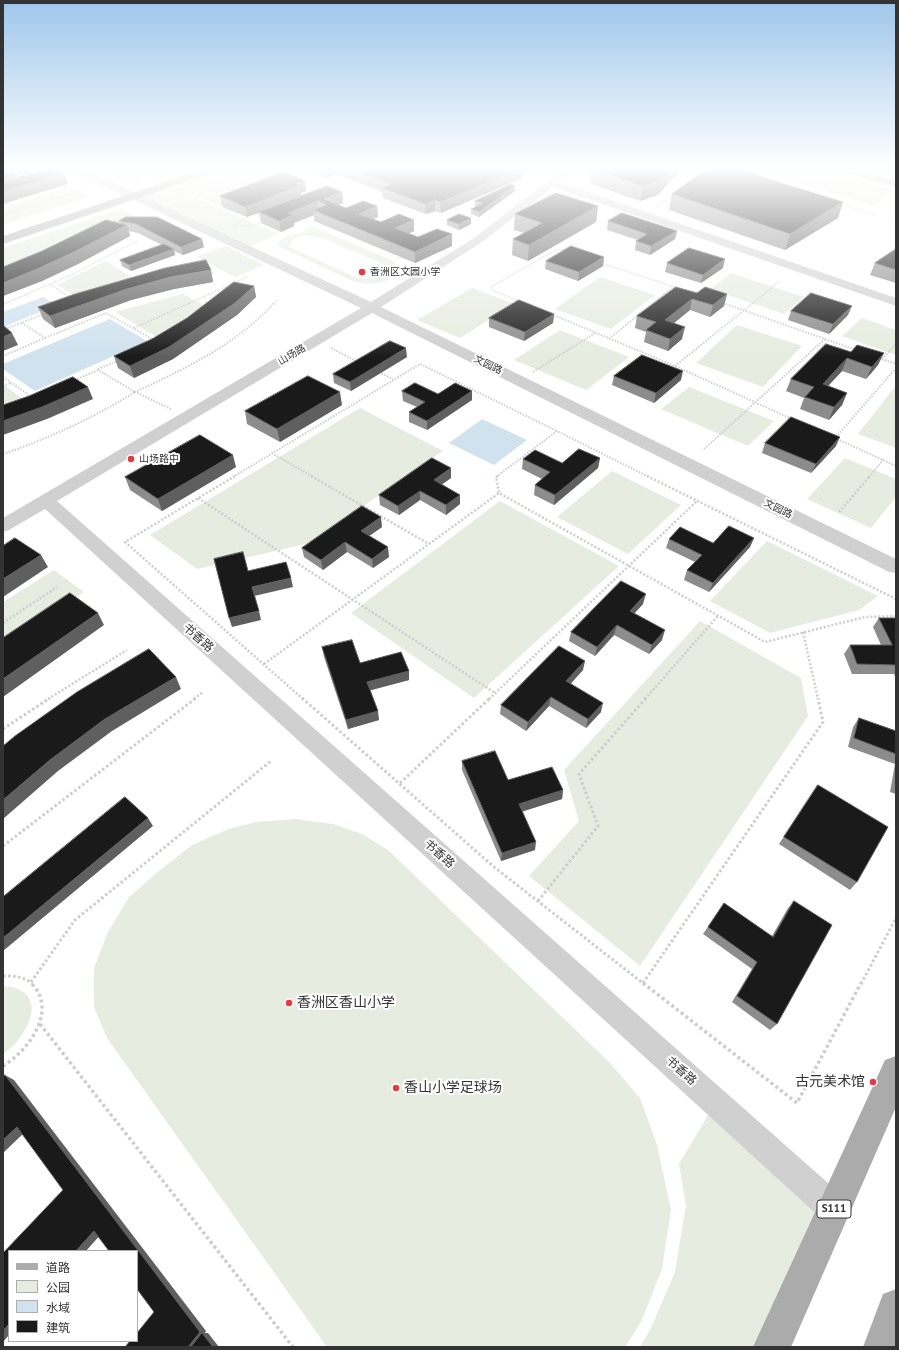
<!DOCTYPE html>
<html>
<head>
<meta charset="utf-8">
<style>
  body { margin:0 }
  #map { position:relative; width:899px; height:1350px; overflow:hidden; background:#fff; font-family:"PT Sans","Noto Sans SC",sans-serif }
  canvas { display:block }
  .frame { position:absolute; inset:0; border:4px solid #333; pointer-events:none }
  .legend { position:absolute; left:8px; top:1250px; width:130px; height:92px; box-sizing:border-box; background:#fff; border:1px solid #adadad; margin:0; padding:5px 7px; list-style:none; font-size:12px; color:#333 }
  .legend li { display:flex; align-items:center; gap:8px; height:20px }
  .legend b { width:20px; border:1px solid #adadad }
</style>
</head>
<body>
<div id="map">
<canvas width="899" height="1350"></canvas>
<div class="frame"></div>
<ul class="legend">
<li><b style="height:5px;background:#ababab"></b>道路</li>
<li><b style="height:11px;background:#e6ecdf"></b>公园</li>
<li><b style="height:11px;background:#cfe2ee"></b>水域</li>
<li><b style="height:11px;background:#1a1a1a"></b>建筑</li>
</ul>
</div>
<script>
const g = document.querySelector('canvas').getContext('2d');
g.lineJoin = 'round';
function paint(path, color) { g.fillStyle = color; g.fill(path, 'evenodd'); }
function strokePath(path, color, width, dash) { g.strokeStyle = color; g.lineWidth = width; g.lineCap = dash ? 'butt' : 'round'; g.setLineDash(dash || []); g.stroke(path); }
function write(font, color, halo, rows, align = 'center') {
  g.font = font + ' "PT Sans","Noto Sans SC",sans-serif'; g.lineWidth = 4; g.setLineDash([]); g.textBaseline = 'middle'; g.strokeStyle = halo; g.fillStyle = color; for (const [text, x, y, turn = 0] of rows) {
    g.save(); g.translate(x, y); g.rotate((+turn || 0) * Math.PI / 180); g.textAlign = isNaN(turn) ? turn : align; if (halo) g.strokeText(text, 0, 0); g.fillText(text, 0, 0); g.restore();
  }
}
const green = new Path2D(`
  M131 169H183L135 185 113 175Z
  M224 169H264L161 205 142 197Z
  M752 169H819L891 189 876 206Z
  M858 169H882L896 173V179Z
  M257 172 283 182 220 206 195 195Z
  M69 187 89 197 3 225V208Z
  M191 196 279 234 248 247 161 206Z
  M121 209 138 218 3 268V248Z
  M311 226 392 260 398 266V271C388 285 367 285 353 281L278 246V242L287 236 305 232 304 229ZM306 235 322 238 383 264 386 267V272L375 278H357L290 247 289 245 294 239Z
  M226 246 264 265 235 277 197 257Z
  M106 261 136 280 78 298 57 285Z
  M731 273 804 297 784 314 710 289Z
  M600 277 655 295 611 329 555 309Z
  M472 288 514 304 460 338 417 320Z
  M183 294 209 308 162 340 115 312Z
  M862 318 896 330V355L842 336Z
  M737 325 802 346 763 387 696 363Z
  M560 330 629 357 586 390 514 360Z
  M3 384 25 401 3 408Z
  M689 387 774 421 748 446 661 409Z
  M894 388 896 389V448L858 434Z
  M360 408 443 451 310 543 197 569 150 535Z
  M845 458 896 479V497L871 528 807 499Z
  M612 471 681 505 628 554 557 517Z
  M500 501 619 566 474 698 351 613Z
  M767 541 878 596 859 610 770 633 710 601Z
  M54 570 84 592 3 645V602Z
  M700 621 801 678 808 716 640 966 529 876 579 821 564 770Z
  M295 819 333 824 362 834 388 850 610 1063 640 1098 657 1145 671 1210 662 1269 641 1322 625 1347H327L107 1038 94 1007V968L108 932 129 897 159 871 192 845 229 829 256 822Z
  M3 986C51 989 30 1036 3 1054Z
  M710 1112 817 1208 755 1347H640L651 1328 675 1272 686 1205 679 1164Z`);
const water = new Path2D(`
  M43 297 57 305 3 327V312Z
  M110 319 147 341 35 391 3 369V364Z
  M482 419 527 440 494 465 449 443Z`);
const pathFar4 = new Path2D(`
  M118 169 140 179
  M122 177 148 169
  M840 204 876 215
  M656 207 672 197
  M3 215 87 188
  M113 223 127 216
  M234 227 247 217
  M232 228 261 223
  M601 263 678 288
  M51 285 71 298
  M520 302 492 290 491 287 552 252 560 249 566 251
  M723 303 725 304
  M4 304 71 275 137 241
  M188 304 247 277
  M274 304 277 300
  M652 304 673 286
  M752 304 780 281`);
const pathFar3 = new Path2D(`
  M723 303 856 350
  M3 304 6 303
  M551 314 675 366 792 419
  M134 328 190 303
  M3 330 44 314
  M45 338 106 313 154 340
  M609 339 653 303
  M331 348 358 362
  M3 356 45 338 22 323
  M879 358 896 364
  M882 359 896 344
  M675 366 753 303
  M98 369 117 361
  M379 372 393 379
  M533 372 595 333
  M3 377 32 397
  M3 386 11 383
  M171 409 135 392C185 369 237 344 274 303
  M836 437 896 368
  M837 439 896 466
  M704 449 825 339
  M272 453 313 477
  M3 454C50 438 93 418 135 392L98 370 75 380
  M233 477 420 364 557 431
  M496 477 557 431 649 477
  M869 477 883 460`);
const pathFar2 = new Path2D(`
  M235 476 125 542 303 699
  M311 476 429 544
  M498 476 496 477 499 493
  M647 476 896 599
  M198 498 495 693
  M839 512 870 476
  M3 623 57 587
  M803 632 818 699
  M264 664 499 493 765 642 865 617 896 616
  M48 699 127 650
  M194 699 203 692
  M489 699 698 500
  M645 699 718 616`);
const pathFar1 = new Path2D(`
  M302 698 494 867 644 984
  M3 729 50 698
  M400 783 490 698
  M3 846 196 698
  M538 901 598 826 579 774 646 698
  M3 976C14 976 24 976 32 984
  M31 982 75 920 271 761
  M643 983 823 722 818 698
  M861 984 896 918`);
const path = new Path2D(`
  M643 983 797 1103 861 983
  M40 1024 293 1347
  M3 1066C28 1051 59 1010 31 983`);
const minor = new Path2D(`
  M71 169H84L371 302 474 238 564 169H575L559 182 896 298V306L553 187 482 242 381 307 896 559V573L889 572 372 313 57 501 845 1198 850 1209 845 1220 834 1225 823 1220 45 509 9 530 3 532V518L361 308 72 171Z`);
const major = new Path2D(`
  M204 169H219L218 171 3 244V236Z
  M839 169H855L896 181V187L840 171Z
  M896 1056V1107L791 1347H753L885 1060Z
  M896 1289V1347H863L883 1294Z`);
const wall = new Path2D(`
  M309 169H529L528 171 522 173V178L441 213 435 211 426 214 383 198 382 192 337 174 326 178 309 171Z
  M591 169H681L658 195 640 201 591 184 590 178Z
  M305 181 306 191 301 193V196L342 192 343 203 338 205 346 208 377 206 378 217 373 219 381 222 414 231 408 234 418 237 452 246 415 263 314 221V215L294 223V226L281 232 261 223 259 213 247 217 222 207 220 196Z
  M515 191 479 217 471 214V209L476 207 475 206V201Z
  M672 194 838 218 785 250 669 210Z
  M598 206 596 222 528 261 512 255 513 239 524 233 514 230 515 214Z
  M126 217 204 247 183 255 174 251 175 255 131 271 122 266 120 260 162 245 138 233 129 231 130 236 78 264 42 281 3 296V267L120 223 119 221Z
  M447 220 471 224 459 230 447 225Z
  M608 221 677 231 675 239 650 255 635 250 636 241 638 240 607 230Z
  M896 249V283L870 275 875 263Z
  M604 257 603 266 578 281 545 269 546 261Z
  M667 263 723 268 701 283 665 272Z
  M211 270 213 282 174 289 131 300 55 328 43 319 38 307Z
  M254 286 256 297 237 315 173 359 134 378 118 368 114 356 152 339Z
  M697 293 727 294 724 306 710 317 690 310 674 323 682 339 668 351 644 342 646 332 635 328 637 316Z
  M791 311 848 315 829 334 788 320Z
  M554 314 553 323 524 341 489 327V318Z
  M851 352 878 365 866 379 842 371 828 386 847 393 842 405 829 420 800 409 804 398 786 391 791 379Z
  M407 357 351 391 334 383 333 374Z
  M614 376 681 380 654 403 612 385Z
  M402 391 438 394 472 400 427 430 409 422V412L417 407 403 401Z
  M342 405 280 442 247 424 245 411Z
  M765 443 836 446 811 473 762 453Z
  M600 458 598 468 554 505 534 495 535 485 542 479 522 469 523 459 562 463Z
  M236 467 162 511 130 490 125 477Z
  M451 478 441 485 460 495V504L446 515 420 500 399 515 380 505 379 495Z
  M382 527 369 536 389 557 373 568 347 552 323 570 304 557 302 548Z
  M754 538 750 547 709 592 684 580 687 570 695 562 666 548 669 539 713 543Z
  M643 604 634 614 662 640 649 654 614 635 595 656 569 641 571 632Z
  M879 618H896V679L894 674H852L844 654 850 645H881L873 627Z
  M322 647 360 663 409 671V680L370 690 379 720 348 729 324 657Z
  M583 670 571 683 601 712 586 728 549 706 526 731 500 714 501 705Z
  M859 718 896 731V794L890 792 895 764 848 747 853 727Z
  M462 761 508 780 563 790 562 799 522 811 535 850 501 861 462 770Z
  M818 785 857 882 850 890 779 844Z
  M794 901 777 1024 770 1030 732 1002 752 969 703 934 724 903 772 936 788 908Z`);
const shadedWall = new Path2D(`
  M10 169H29L30 172 17 176 20 183 3 188V171Z
  M336 169 337 174 326 178V173Z
  M515 169H529L528 171 522 173V178L441 213 440 202Z
  M671 169H681L658 195 640 201 643 186Z
  M64 173 68 184 3 204V192Z
  M305 181 306 191 301 193V196L247 217 245 207Z
  M515 186V191L479 217V212Z
  M342 192 343 203 327 210 324 199Z
  M435 200V211L426 214 425 204Z
  M318 201 319 212 313 210 314 215 294 223V226L281 232 279 221 288 213Z
  M843 202 838 218 785 250 790 234Z
  M377 206 378 217 360 225 359 214Z
  M598 206 596 222 528 261 529 245Z
  M471 218V224L459 230V224Z
  M414 220V231L395 240V228Z
  M127 225 130 236 78 264 42 281 3 296V283Z
  M677 231 675 239 650 255 651 246Z
  M452 234V246L415 263V252Z
  M202 239 204 247 183 255 181 247Z
  M174 249 175 255 131 271 129 265Z
  M604 257 603 266 578 281 579 272Z
  M725 259 723 268 701 283 703 275Z
  M211 270 213 282 174 289 131 300 55 328 50 316 127 289 171 277Z
  M254 286 256 297 237 315 173 359 134 378 130 366Z
  M727 294 724 306 710 317 713 305Z
  M692 299 690 310 663 332 665 320Z
  M852 306 848 315 829 334 833 324Z
  M554 314 553 323 524 341 525 332Z
  M685 327 682 339 668 351 670 339Z
  M12 333 18 345 3 351V337Z
  M406 348 407 357 351 391 350 382Z
  M884 353 878 365 866 379 872 367Z
  M847 358 842 371 818 397 823 384Z
  M683 371 681 380 654 403 656 393Z
  M88 387 93 399 47 419 3 435V421Z
  M472 391V400L427 430V421Z
  M340 392 342 405 280 442 277 429Z
  M847 393 842 405 829 420 834 407Z
  M840 437 836 446 811 473 816 464Z
  M233 455 236 467 162 511 158 499Z
  M600 458 598 468 554 505 555 495Z
  M451 468V478L434 490V480Z
  M420 491V500L399 515 398 506Z
  M460 495V504L446 515V505Z
  M381 517 382 527 362 541 361 531Z
  M754 538 750 547 709 592 713 583Z
  M345 542 347 552 323 570 321 560Z
  M388 547 389 557 373 568 372 559Z
  M41 555 48 567 3 597V579Z
  M291 578 293 587 254 596 252 587Z
  M646 594 643 604 627 621 630 611Z
  M259 611 261 620 232 627 229 618Z
  M98 613 104 625 3 697V679Z
  M617 625 614 635 595 656 597 647Z
  M665 630 662 640 649 654 652 645Z
  M585 661 583 670 565 690 566 681Z
  M409 671V680L368 691 367 682Z
  M176 677 181 689 112 731 58 771 3 819V800L50 760 105 719Z
  M551 697 549 706 526 731 528 722Z
  M603 703 601 712 586 728 588 719Z
  M378 711 379 720 348 729 346 720Z
  M563 790 562 799 518 813 519 804Z
  M148 818 153 826 3 951V938Z
  M536 842 535 850 501 861 502 853Z
  M5 1075 14 1080 206 1331 205 1333H208L219 1347H188Z
  M17 1127 26 1131 3 1153V1140Z
  M94 1231 102 1233 86 1251H76Z
  M9 1324V1335L3 1342V1331Z`);
const building = new Path2D(`
  M3 169H10L3 171Z
  M45 169H55L64 173 3 192V182Z
  M316 169H336L326 173Z
  M349 169H521L440 202 435 200 425 204 382 188 391 184Z
  M592 169H671L661 180 643 186Z
  M707 169H744L762 177 843 202 790 234 672 194Z
  M11 172 17 175 3 179V174Z
  M284 172 305 181 296 184 300 186 245 207 220 196Z
  M511 184 515 186 479 212 471 209 483 203 475 201Z
  M327 186 342 192 324 199 346 208 363 201 377 206 359 214 381 222 399 214 414 220 395 228 418 237 437 229 452 234 415 252 313 210 326 205 318 201 288 213 293 215 279 221 259 212Z
  M556 193 598 206 529 245 513 239 542 223 515 214Z
  M622 213 677 231 651 246 636 241 647 234 608 221Z
  M459 214 471 218 459 224 447 220Z
  M126 217H157L202 239 181 247 136 224 119 221Z
  M106 220 127 225 74 252 37 269 3 283V267L42 251Z
  M164 244 174 249 129 265 120 260Z
  M571 246 604 257 579 272 546 261Z
  M689 248 725 259 703 275 667 263Z
  M896 249V270L875 263Z
  M206 260 211 270 171 277 127 289 50 316 38 307 75 294 165 268Z
  M234 282 254 286 235 303 169 347 130 366 114 356 152 339 187 318Z
  M676 287 697 293 705 287 727 294 713 305 692 299 665 320 685 327 670 339 646 330 656 322 637 316Z
  M811 293 852 306 833 324 791 311Z
  M519 300 554 314 525 332 489 318Z
  M3 325 12 333 3 337Z
  M390 341 406 348 350 382 333 374Z
  M826 344 851 352 857 345 884 353 872 367 847 358 823 384 847 393 834 407 805 397 814 387 791 379Z
  M642 355 683 371 656 393 614 376Z
  M308 376 340 392 277 429 245 411Z
  M73 377 88 387 42 407 3 421V405L29 396Z
  M415 383 438 394 455 383 472 391 427 421 409 412 425 402 402 391Z
  M791 417 840 437 816 464 765 443Z
  M200 435 233 455 158 499 125 477Z
  M579 449 600 458 555 495 535 485 550 472 523 459 535 450 562 463Z
  M432 458 451 468 434 480 460 495 446 505 420 491 398 506 379 495Z
  M362 506 381 517 361 531 388 547 372 559 345 542 321 560 302 548Z
  M729 526 754 538 713 583 687 570 702 555 669 539 680 527 713 543Z
  M15 538 41 555 3 579V546Z
  M243 552 248 571 286 562 291 578 252 587 259 611 229 618 214 559Z
  M621 581 646 594 630 611 665 630 652 645 617 625 597 647 571 632Z
  M70 593 98 613 3 679V638Z
  M879 618H896V665L857 664 850 645H892Z
  M352 640 360 663 401 652 409 671 367 682 378 711 346 720 322 647Z
  M559 646 585 661 566 681 603 703 588 719 551 697 528 722 501 705Z
  M149 649 176 677 105 719 50 760 3 800V746L15 736 77 692Z
  M859 718 896 731V754L854 738Z
  M495 751 508 780 552 767 563 790 519 804 536 842 502 853 462 761Z
  M818 785 888 827 857 882 784 837Z
  M125 797 148 818 3 938V897Z
  M794 901 832 925 777 1024 737 996 757 962 708 927 724 903 773 937Z
  M5 1075 200 1332 188 1347H125L130 1341H137V1333L154 1312 137 1289V1251H109L94 1231 76 1251H9V1324L3 1331V1253L63 1190 17 1127 3 1140V1077Z
  M202 1333 213 1347H191Z`);
const markers = [
  [362,272,4,"#e63946"],
  [131,459,4,"#e63946"],
  [289,1003,4,"#e63946"],
  [873,1082,4,"#e63946"],
  [396,1088,4,"#e63946"]
];
const farPoinames = [
  ["香洲区文园小学",370,272],
  ["山场路中",139,459]
];
const farStreetnames = [
  ["山场路",292,355,-31],
  ["文园路",488,365,26],
  ["文园路",778,509,26]
];
const shields = [
  [834,1209,34]
];
const shieldNames = [
  ["S111",834,1209]
];
const streetNames = [
  ["书香路",198,638,42],
  ["书香路",439,854,42],
  ["书香路",681,1071,42]
];
const nearPoinames = [
  ["香洲区香山小学",297,1003],
  ["古元美术馆",865,1082,"right"],
  ["香山小学足球场",404,1088]
];
paint(green, '#e6ecdf');
paint(water, '#cfe2ee');
strokePath(pathFar4, '#cdcdcd', 1.5, [1, 1]);
strokePath(pathFar3, '#cdcdcd', 2, [1.5, 1.5]);
strokePath(pathFar2, '#cdcdcd', 2.5, [2, 2]);
strokePath(pathFar1, '#cdcdcd', 3, [2.5, 2.5]);
strokePath(path, '#cdcdcd', 3.5, [3, 3]);
paint(minor, '#d0d0d0');
paint(major, '#ababab');
paint(wall, '#8c8c8c');
paint(shadedWall, '#5f5f5f');
paint(building, '#1a1a1a');
strokePath(building, '#5f5f5f', 1);
const sky = g.createLinearGradient(0, 0, 0, 358);
sky.addColorStop(0, '#9ec6ea');
sky.addColorStop(0.47, '#fff');
sky.addColorStop(1, '#ffffff00');
g.fillStyle = sky;
g.fillRect(0, 0, 899, 358);
for (const [x, y, r, color] of markers) { const dot = new Path2D(); dot.arc(x, y, r, 0, 2 * Math.PI); g.fillStyle = color; g.fill(dot); strokePath(dot, '#fff', 1.5); }
write('10px', '#333', '#fff', farPoinames, 'left');
write('10px', '#333', '#fff', farStreetnames);
for (const [x, y, w] of shields) { const box = new Path2D(); box.roundRect(x - w / 2, y - 9, w, 18, 3); g.fillStyle = '#fff'; g.fill(box); strokePath(box, '#333', 1); }
write('bold 11px', '#333', null, shieldNames);
write('12px', '#333', '#fff', streetNames);
write('14px', '#333', '#fff', nearPoinames, 'left');
</script>
</body>
</html>
